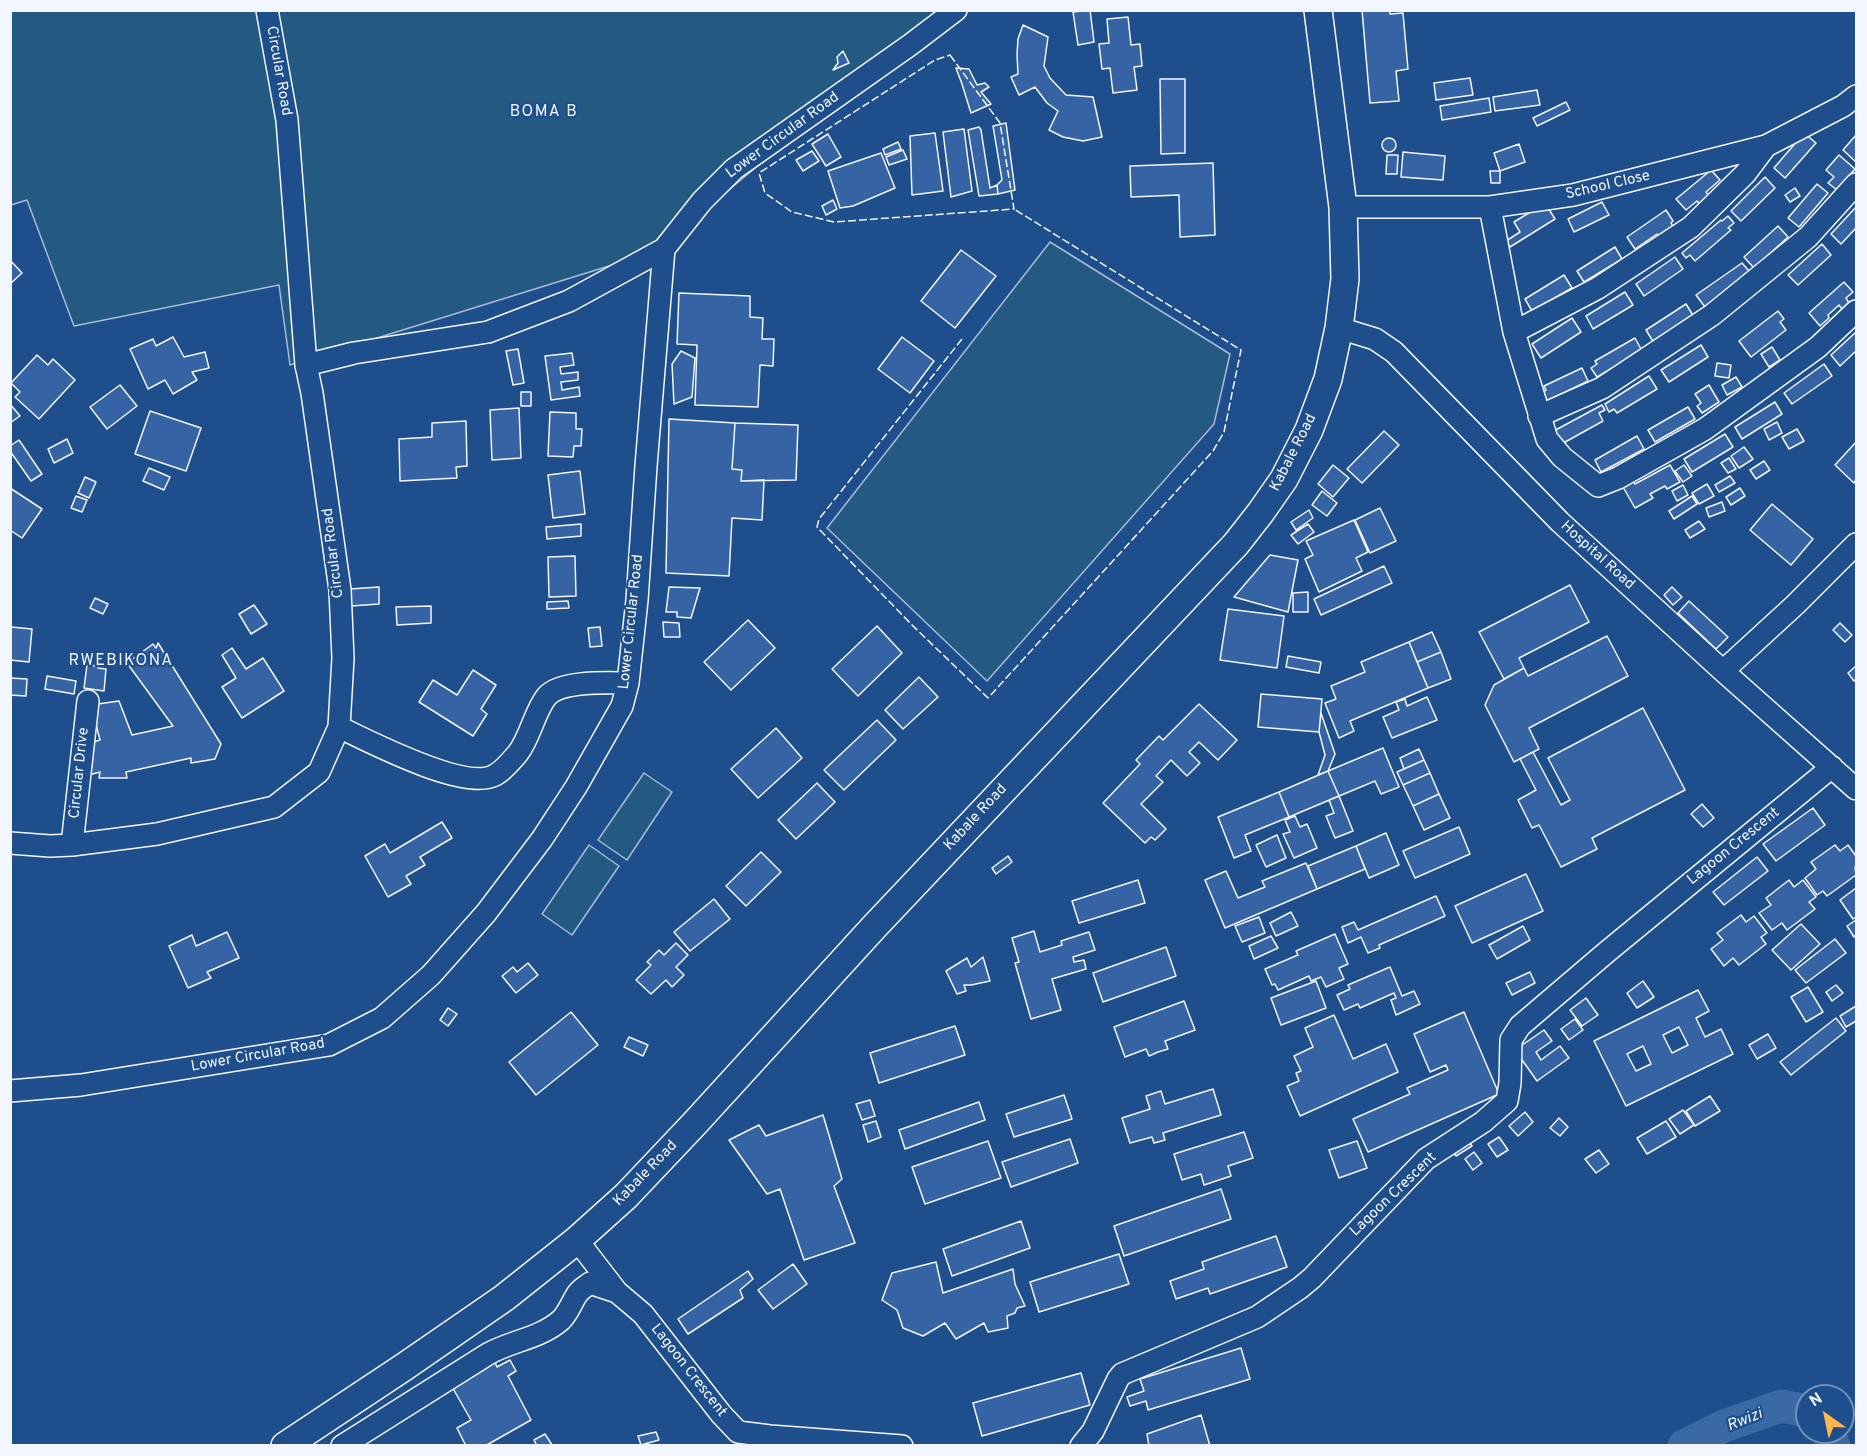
<!DOCTYPE html>
<html>
<head>
<meta charset="utf-8">
<style>
  body { margin:0 }
  #map { position:relative; width:1867px; height:1456px; overflow:hidden; background:#1f4e8c; font-family:Overpass,sans-serif }
  canvas { display:block }
  .frame { position:absolute; inset:0; border:12px solid #f2f6ff; pointer-events:none }
  .north { position:absolute; left:1795px; top:1384px; width:60px; height:60px; box-sizing:border-box; background:#1f4e8c; border:2px solid #7391ba; border-radius:50%; rotate:327deg; font-size:16px; font-weight:700; line-height:24px; text-align:center; color:#f2f6ff }
  .north::after { content:''; display:block; margin:auto; width:21px; height:27px; background:#ffb74d; clip-path:polygon(50% 0,100% 100%,50% 72%,0 100%) }
</style>
</head>
<body>
<div id="map">
<canvas width="1867" height="1456"></canvas>
<div class="frame"></div>
<div class="north">N</div>
</div>
<script>
const g = document.querySelector('canvas').getContext('2d');
g.lineJoin = 'round';
function paint(path, color) { g.fillStyle = color; g.fill(path, 'evenodd'); }
function strokePath(path, color, width, dash) { g.strokeStyle = color; g.lineWidth = width; g.lineCap = dash ? 'butt' : 'round'; g.setLineDash(dash || []); g.stroke(path); }
function write(font, color, halo, rows, align = 'center') {
  g.font = font + ' Overpass,sans-serif'; g.lineWidth = 4.5; g.setLineDash([]); g.textBaseline = 'middle'; g.strokeStyle = halo; g.fillStyle = color; for (const [text, x, y, turn = 0] of rows) {
    g.save(); g.translate(x, y); g.rotate((+turn || 0) * Math.PI / 180); g.textAlign = isNaN(turn) ? turn : align; if (halo) g.strokeText(text, 0, 0); g.fillText(text, 0, 0); g.restore();
  }
}
const green = new Path2D(`
  M11 11H943V12L654 252 290 365 279 285 74 326 27 200 11 205Z
  M1050 242 1230 354 1214 424 987 681 827 528Z
  M644 773 672 792 627 860 598 840Z
  M589 845 619 866 572 935 542 914Z`);
const river = new Path2D(`
  M1827 1432 1834 1446
  M1684 1446 1724 1426 1781 1406 1807 1411`);
const building = new Path2D(`
  M1090 10 1094 42 1078 45 1073 12Z
  M1362 10H1390V14L1403 13 1408 69 1396 71 1399 101 1370 103Z
  M1128 17 1131 45 1140 44 1142 66 1134 67 1137 90 1113 93 1110 68 1102 69 1099 44 1109 43 1107 19Z
  M1023 25 1048 37 1044 66 1050 78 1066 95 1093 97 1102 137 1083 141 1063 137 1049 130 1058 111 1047 103 1035 87 1019 95 1011 77 1018 74 1017 54 1018 39Z
  M843 51 849 63 833 70 838 63 837 57Z
  M956 68 969 69 977 85 985 83 989 87 981 92 991 104 971 113 962 84Z
  M1470 78 1473 95 1436 100 1434 83Z
  M1160 79H1185V153L1161 154Z
  M1537 90 1540 105 1495 111 1493 97Z
  M1489 98 1491 112 1442 120 1440 106Z
  M1566 102 1570 110 1537 126 1533 118Z
  M1006 123 1015 190 998 194 997 185 1002 180 993 126Z
  M979 127 981 130 990 188 997 185 998 194 979 196 968 130Z
  M964 129 972 191 951 197 943 132Z
  M935 133 943 191 912 195 910 136Z
  M1804 133 1816 143 1785 178 1774 168Z
  M828 134 841 157 826 166 812 144Z
  M1856 135V162L1843 150Z
  M1382 145a7 7 0 1 1 14 0a7 7 0 1 1-14 0Z
  M898 142 901 149 885 155 883 149Z
  M1519 144 1525 162 1500 171 1494 153Z
  M903 150 907 159 889 165 886 157Z
  M812 151 819 161 803 171 796 160Z
  M1403 152 1445 156 1443 180 1401 177Z
  M881 153 895 188 853 206 840 208 828 171Z
  M1387 155H1398L1397 174H1386Z
  M1839 155 1855 169 1837 190 1828 183 1834 177 1826 170Z
  M1213 163 1215 235 1180 237 1179 195 1131 197 1130 166Z
  M1711 170 1720 180 1706 192 1709 196 1700 205 1697 201 1686 210 1676 199Z
  M1490 171H1500V183H1491Z
  M1765 177 1775 188 1741 221 1731 211Z
  M1817 184 1828 193 1799 227 1788 218Z
  M1795 188 1800 196 1790 202 1785 195Z
  M833 200 837 209 826 215 822 206Z
  M1602 202 1609 215 1574 232 1568 219Z
  M1545 203 1555 219 1510 247 1506 241 1520 232 1514 222Z
  M1856 207V228L1841 244 1831 234Z
  M1666 210 1673 221 1671 223 1675 230 1662 240 1657 234 1635 249 1627 237Z
  M1728 216 1734 223 1728 228 1731 230 1695 261 1690 255 1686 258 1682 253 1721 220 1722 221Z
  M1778 226 1788 237 1754 268 1744 257Z
  M1822 244 1831 255 1798 285 1788 275Z
  M1615 247 1622 259 1584 282 1577 271Z
  M961 250 996 276 955 328 921 301Z
  M1675 257 1683 269 1644 296 1636 284Z
  M10 260 22 273 10 284Z
  M1742 263 1749 271 1743 276 1745 278 1705 307 1696 295Z
  M1564 275 1572 288 1532 311 1525 299Z
  M1844 282 1853 292 1846 298 1849 303 1842 309 1839 305 1828 315 1829 318 1820 326 1809 313Z
  M1625 292 1633 305 1593 329 1586 316Z
  M679 293 750 296V317L763 318 762 339H774L773 366 760 365 758 407 695 405 697 345 677 344Z
  M1686 304 1694 317 1654 343 1646 330Z
  M1778 311 1784 319 1780 322 1786 330 1751 357 1739 341Z
  M1572 318 1581 332 1541 358 1532 344Z
  M1856 332V351L1840 366 1831 355Z
  M173 337 184 357 205 352 209 368 192 372 197 380 173 394 165 380 148 389 130 349 153 339 156 346Z
  M902 337 934 361 910 393 878 369Z
  M1635 338 1642 351 1597 377 1591 368 1597 364 1595 361Z
  M1701 345 1708 357 1669 382 1661 370Z
  M1772 347 1780 360 1769 367 1761 354Z
  M518 349 524 383 513 385 506 351Z
  M681 351 695 358 692 397 674 404 672 364Z
  M572 353 574 365 560 367 561 374 578 372V380L561 382 562 390 579 387 580 396 551 400 545 356Z
  M37 355 48 365 53 359 75 380 39 419 15 397 20 392 11 383Z
  M1717 363 1731 365 1729 378 1715 376Z
  M1824 364 1832 376 1792 404 1784 393Z
  M1582 368 1588 381 1541 404 1536 395 1546 390 1544 386Z
  M1649 376 1657 389 1617 413 1614 409 1609 412 1605 404Z
  M1736 377 1742 387 1727 395 1722 385Z
  M120 385 137 406 107 429 90 407Z
  M1709 385 1719 402 1702 413 1697 406 1701 403 1695 394Z
  M521 392H531V406H521Z
  M1775 402 1782 414 1742 439 1735 427Z
  M10 404 20 416 10 423Z
  M1602 405 1605 410 1599 413 1603 421 1558 446 1550 433Z
  M1688 407 1695 419 1655 442 1648 430Z
  M519 408 521 458 492 460 490 410Z
  M150 411 201 428 186 471 135 454Z
  M550 412 576 413V429H582L581 446H574L573 457 548 456Z
  M669 419 735 423 732 469 742 470 741 481 764 480 762 520 732 518 729 576 666 573Z
  M466 421 467 466 456 467 457 478 400 481 399 439 432 437V423Z
  M1777 422 1782 433 1769 440 1764 429Z
  M735 423 798 425 796 480 741 481 742 470 732 469Z
  M1797 429 1804 441 1789 449 1782 437Z
  M1384 431 1399 445 1362 483 1347 469Z
  M1725 434 1733 447 1692 472 1684 459Z
  M1637 436 1644 449 1601 472 1595 460Z
  M67 439 73 453 54 463 48 449Z
  M19 440 42 474 31 481 10 451V446Z
  M1856 442V480L1854 483 1835 465Z
  M1744 447 1753 459 1739 468 1731 456Z
  M1729 458 1736 469 1728 473 1721 463Z
  M1764 461 1770 470 1756 479 1750 470Z
  M1333 465 1349 478 1333 497 1318 484Z
  M1670 465 1680 482 1667 489 1665 486 1650 494 1653 498 1635 508 1623 487 1633 481 1635 484Z
  M1684 465 1692 476 1683 482 1675 471Z
  M149 468 170 477 164 490 143 481Z
  M580 471 585 514 553 518 548 475Z
  M1730 476 1735 483 1719 492 1715 485Z
  M85 477 96 482 89 498 78 493Z
  M1707 484 1714 496 1699 504 1692 493Z
  M1683 485 1688 495 1677 501 1672 491Z
  M10 488 42 509 22 538 10 530Z
  M1740 488 1745 496 1731 505 1726 497Z
  M1322 491 1337 503 1327 516 1312 505Z
  M76 496 87 500 82 512 71 508Z
  M1692 496 1697 504 1674 519 1669 511Z
  M1722 502 1725 511 1709 517 1706 508Z
  M1772 504 1813 539 1791 565 1750 530Z
  M1380 508 1396 541 1370 553 1355 520Z
  M1309 510 1313 518 1296 530 1291 522Z
  M1354 520 1368 552 1356 558 1362 571 1319 592 1305 559 1313 555 1306 541Z
  M1699 521 1705 529 1690 538 1685 530Z
  M581 524V536L547 539 546 527Z
  M1308 524 1314 532 1298 544 1291 535Z
  M1270 555 1298 560 1288 612 1234 597Z
  M575 556 576 596 549 597 548 557Z
  M1384 566 1392 583 1321 615 1314 599Z
  M1570 585 1589 622 1519 658 1524 668 1504 679 1479 632Z
  M379 587V604L351 606 350 589Z
  M669 587 700 588 691 618 677 617V612H666Z
  M1672 587 1682 597 1673 605 1664 595Z
  M1308 592V612H1293V593Z
  M95 598 108 604 103 614 90 608Z
  M568 601 569 608 547 609V602Z
  M1689 601 1728 637 1716 649 1678 613Z
  M254 605 267 624 251 634 239 614Z
  M431 606V623L397 625 396 607Z
  M1228 609 1284 616 1277 668 1220 660Z
  M748 620 775 648 731 690 704 662Z
  M663 622 679 623 680 637H664Z
  M1840 623 1852 635 1845 642 1833 630Z
  M877 626 902 653 858 696 832 669Z
  M11 627 32 629 29 662 10 660Z
  M600 627 602 646 590 647 588 628Z
  M1432 632 1441 652 1417 662 1409 642Z
  M1607 636 1628 676 1529 728 1539 749 1514 762 1485 705 1494 685 1524 668 1528 676Z
  M1409 642 1428 688 1350 721 1354 731 1339 738 1325 703 1336 699 1331 686 1365 672 1361 662Z
  M158 643 221 744 215 759 191 763V758L126 772 127 778H99L100 772 89 775 87 744 100 740 91 705 119 701 132 735 173 726 127 663 153 644 156 648Z
  M232 648 246 669 263 658 284 691 242 718 222 687 236 678 222 655Z
  M1441 652 1451 679 1428 688 1417 662Z
  M1288 656 1321 662 1319 673 1286 667Z
  M87 665 98 666V668L106 669 104 691 84 688Z
  M1856 666V679L1854 681 1848 673Z
  M473 670 496 685 481 709 487 714 473 736 419 702 433 680 457 695Z
  M47 676 76 681 74 694 45 689Z
  M919 677 938 697 903 729 885 710Z
  M10 678 27 679 26 696 10 695Z
  M1261 694 1322 699 1319 732 1258 727Z
  M1427 697 1437 720 1392 738 1383 717 1399 710 1396 702 1405 699 1407 706Z
  M1199 704 1237 740 1218 760 1199 742 1189 752 1200 763 1187 776 1171 760 1156 776 1163 782 1141 804 1166 829 1155 840 1151 837 1145 843 1103 803 1140 764 1136 760 1159 736 1163 740Z
  M1643 708 1685 790 1592 838 1597 849 1561 867 1539 825 1532 828 1518 800 1536 790 1520 759 1533 752 1561 805 1570 800 1548 758Z
  M1321 713 1335 754 1328 771 1318 775 1325 755 1319 732Z
  M877 720 896 740 844 790 824 770Z
  M776 728 802 758 758 798 731 769Z
  M1383 748 1399 787 1381 794 1375 781 1339 796 1328 771Z
  M1419 749 1424 760 1404 769 1400 758Z
  M1424 760 1430 773 1403 785 1397 772Z
  M1328 771 1339 796 1289 817 1279 792Z
  M1430 773 1439 794 1413 806 1403 785Z
  M817 783 835 802 796 839 778 820Z
  M1279 792 1289 817 1245 835 1251 851 1234 858 1218 817Z
  M1439 794 1450 818 1424 830 1413 806Z
  M1339 796 1353 831 1335 838 1326 816 1334 813 1329 800Z
  M1702 804 1714 818 1703 827 1691 814Z
  M1813 808 1825 825 1776 861 1763 844Z
  M1295 816 1300 827 1307 824 1317 848 1294 858 1283 834 1290 832 1285 820Z
  M442 822 452 838 420 857 425 865 406 876 411 884 388 897 365 856 385 844 390 853Z
  M1459 827 1470 854 1415 878 1403 851Z
  M1386 833 1399 865 1369 878 1356 846Z
  M1277 835 1286 858 1266 867 1256 845Z
  M1835 845 1840 851 1848 845 1856 856V865L1855 867 1856 875 1827 896 1823 891 1817 895 1805 878 1816 869 1811 862Z
  M1356 846 1365 869 1317 889 1308 866Z
  M761 852 781 872 746 906 726 886Z
  M1008 856 1012 862 996 874 992 868Z
  M1757 857 1768 871 1724 905 1713 892Z
  M1306 863 1317 889 1225 928 1205 880 1226 871 1238 898 1265 887 1262 881Z
  M1526 874 1543 911 1472 943 1455 906Z
  M1138 880 1145 903 1079 923 1072 901Z
  M1789 880 1794 887 1803 880 1816 897 1809 902 1815 909 1787 930 1782 923 1772 930 1759 913 1771 905 1766 898Z
  M1856 888V917L1853 919 1840 900Z
  M1436 896 1445 916 1379 945 1380 948 1368 953 1361 937 1348 943 1342 927 1354 922 1358 930Z
  M714 899 730 919 690 951 674 932Z
  M1291 912 1298 926 1276 936 1270 923Z
  M1741 915 1746 922 1754 916 1767 933 1761 937 1766 944 1739 965 1733 958 1724 966 1711 949 1723 940 1717 933Z
  M1259 917 1265 933 1242 942 1235 926Z
  M1856 920V935L1854 937 1847 926Z
  M1801 924 1820 944 1791 970 1772 950Z
  M1523 926 1530 940 1497 959 1489 945Z
  M1034 931 1040 952 1062 945 1061 941 1089 932 1095 950 1073 957 1074 962 1084 960 1086 969 1052 979 1061 1010 1031 1019 1015 963 1019 962 1012 938Z
  M227 932 239 958 207 972 211 978 188 988 169 946 192 935 196 946Z
  M1335 934 1348 964 1339 968 1344 979 1326 987 1321 977 1311 981 1309 976 1278 990 1275 984 1272 985 1265 969 1298 955 1296 951Z
  M1271 936 1278 948 1254 959 1249 946Z
  M1835 939 1846 953 1806 983 1795 970Z
  M676 943 688 955 676 967 684 975 672 987 666 980 651 994 636 980 651 965 647 962 659 950 664 955Z
  M1166 947 1176 976 1103 1002 1093 973Z
  M983 957 990 981 971 985H964L966 991 957 994 946 971 967 958 971 967Z
  M528 963 538 975 516 993 502 976 513 967 517 972Z
  M1390 967 1402 996 1414 991 1420 1004 1396 1015 1391 1000 1396 998 1394 993 1360 1008 1358 1004 1344 1010 1337 995 1350 989 1348 985Z
  M1530 972 1535 983 1512 995 1506 983Z
  M1316 981 1326 1008 1281 1025 1271 998Z
  M1643 981 1654 997 1637 1008 1627 993Z
  M1836 985 1843 993 1832 1001 1826 992Z
  M1808 987 1823 1012 1806 1022 1791 997Z
  M1698 990 1709 1011 1696 1018 1705 1037 1721 1029 1733 1054 1626 1106 1594 1041ZM1679 1027 1688 1045 1672 1053 1663 1035ZM1643 1046 1651 1064 1636 1071 1627 1054Z
  M1586 998 1598 1015 1582 1026 1570 1010Z
  M1184 1001 1195 1030 1165 1041 1168 1049 1158 1052 1149 1056 1146 1049 1125 1057 1114 1027Z
  M1856 1006V1021L1846 1027 1840 1016Z
  M448 1008 457 1014 448 1026 440 1020Z
  M571 1012 598 1045 536 1095 509 1062Z
  M1464 1012 1499 1094 1368 1152 1353 1119 1410 1094 1407 1088 1448 1070 1446 1065 1430 1072 1414 1034Z
  M1334 1015 1353 1059 1386 1044 1398 1072 1300 1116 1287 1086 1299 1081 1296 1073 1301 1071 1294 1056 1313 1047 1305 1028Z
  M1836 1018 1846 1031 1791 1075 1780 1062Z
  M1575 1019 1583 1030 1569 1040 1561 1029Z
  M955 1026 965 1055 879 1083 870 1053Z
  M1544 1030 1552 1041 1536 1052 1541 1060 1560 1046 1569 1058 1537 1081 1515 1050Z
  M1768 1034 1776 1048 1757 1059 1749 1045Z
  M629 1037 648 1045 643 1056 624 1047Z
  M1213 1089 1221 1115 1163 1133 1165 1140 1154 1143 1152 1137 1130 1143 1122 1118 1150 1109 1146 1096 1161 1091 1165 1104Z
  M1064 1095 1072 1119 1014 1137 1006 1114Z
  M1710 1096 1720 1111 1695 1126 1686 1111Z
  M870 1100 875 1116 862 1120 856 1104Z
  M979 1102 985 1120 905 1149 899 1130Z
  M1683 1110 1694 1125 1680 1134 1669 1119Z
  M1525 1112 1533 1122 1518 1136 1509 1126Z
  M823 1115 842 1179 834 1186 855 1243 804 1260 780 1189 767 1194 729 1140 759 1125 766 1136Z
  M1559 1118 1568 1127 1560 1136 1550 1128Z
  M876 1121 881 1137 868 1142 863 1125Z
  M1666 1121 1676 1137 1647 1154 1637 1138Z
  M1244 1132 1253 1158 1228 1166 1231 1176 1204 1185 1201 1174 1182 1180 1174 1154Z
  M1465 1136 1472 1146 1456 1156 1450 1146Z
  M1499 1137 1508 1150 1497 1157 1488 1144Z
  M1070 1139 1078 1163 1011 1187 1002 1162Z
  M988 1141 1001 1178 925 1204 912 1167Z
  M1357 1141 1367 1168 1339 1178 1329 1150Z
  M1599 1150 1609 1164 1596 1173 1585 1159Z
  M1474 1152 1482 1163 1473 1170 1465 1159Z
  M1221 1189 1231 1219 1124 1256 1114 1226Z
  M1021 1221 1030 1248 952 1276 943 1249Z
  M1276 1236 1287 1267 1210 1294 1208 1288 1176 1299 1170 1281 1204 1269 1202 1262Z
  M1119 1254 1129 1284 1039 1312 1030 1282Z
  M936 1262 943 1293 1013 1269 1015 1284 1025 1306 1017 1308 1015 1313 1007 1316 1008 1328 988 1332 984 1323 956 1339 945 1323 923 1336 903 1328 897 1310 882 1300 892 1273Z
  M793 1264 807 1284 773 1309 758 1290Z
  M748 1271 753 1279 740 1290 743 1298 688 1334 678 1319Z
  M1241 1348 1250 1379 1148 1410 1146 1401 1130 1406 1127 1397 1144 1391 1140 1379Z
  M510 1360 516 1371 508 1376 531 1420 485 1446H466L457 1428 471 1420 451 1385 495 1362 497 1367Z
  M1081 1373 1090 1405 982 1436 973 1403Z
  M1201 1415 1210 1446H1149L1147 1434Z
  M656 1432 659 1440 641 1445 638 1436Z
  M545 1434 552 1445 537 1446 534 1440Z`);
const minor = new Path2D(`
  M1343 207H1490L1573 195 1766 146 1843 106 1856 96
  M1490 207 1514 332 1547 439 1562 457 1598 486 1618 478 1705 429 1818 347 1856 311
  M1339 328 1375 339 1394 352 1560 522 1723 671 1856 789
  M1514 332 1598 288 1691 227 1745 174 1766 146
  M306 365 354 353 488 332 569 301 664 249
  M1539 416 1602 388 1712 315 1808 237 1856 184
  M1723 671 1795 605 1856 544
  M339 727C368 741 466 792 495 775 503 771 512 760 518 753 530 738 535 710 547 696 562 680 608 683 628 683
  M10 843 50 846 72 845 157 834 274 807 319 772 339 727 343 658 340 590 312 393 306 365 287 120 267 10
  M72 845 88 701
  M10 1091 81 1085 329 1045 382 1018 431 975 486 913 542 839 576 787 622 706 628 683 637 600 646 466 664 249 702 201 734 169 910 45 956 10
  M577 1240 617 1292 643 1314 721 1414 738 1432 770 1436 902 1446
  M342 1446 488 1354C511 1341 541 1338 561 1320 568 1313 571 1304 576 1296 579 1290 585 1287 590 1283L617 1292
  M1081 1446 1093 1431 1118 1379 1122 1374 1257 1317 1300 1288 1312 1278 1426 1159 1483 1122 1507 1101 1510 1083 1511 1040 1520 1026 1608 951 1832 767`);
const major = new Path2D(`
  M285 1446 404 1367 504 1298 577 1240 626 1196 696 1122 874 927 1236 544 1261 512 1284 479 1309 430 1328 379 1339 328 1345 279 1343 207 1318 10`);
const fence = new Path2D(`
  M950 55 1000 123 1014 209 834 222 792 212 765 193 759 173 935 60Z
  M962 339 819 519 817 527 913 626 988 698 1213 451 1224 432 1241 350 1014 209`);
const streetNames = [
  ["Circular Road",278,71,80],
  ["Lower Circular Road",783,136,-36],
  ["School Close",1608,186,-13],
  ["Kabale Road",1294,453,-63],
  ["Circular Road",334,553,-97],
  ["Hospital Road",1597,556,42],
  ["Lower Circular Road",632,622,-84],
  ["Circular Drive",80,773,-84],
  ["Kabale Road",976,818,-47],
  ["Lagoon Crescent",1734,847,-39],
  ["Lower Circular Road",258,1056,-10],
  ["Kabale Road",646,1174,-46],
  ["Lagoon Crescent",1394,1195,-44],
  ["Lagoon Crescent",688,1371,52]
];
const neighbourhoodNames = [
  ["BOMA B",544,113],
  ["RWEBIKONA",121,662]
];
const waterNames = [
  ["Rwizi",1745,1421,-22]
];
paint(green, '#245a82');
strokePath(green, '#a8bbd7', 1.5);
strokePath(river, '#3b69a3', 33);
paint(building, '#3563a3');
strokePath(building, '#f2f6ff', 1.5);
strokePath(minor, '#f2f6ff', 24);
strokePath(major, '#f2f6ff', 30);
strokePath(minor, '#1f4e8c', 21);
strokePath(major, '#1f4e8c', 27);
strokePath(fence, '#f2f6ff', 1.5, [8, 3]);
write('15px', '#f2f6ff', '#1f4e8c', streetNames);
g.letterSpacing = '1.5px';
write('16px', '#f2f6ff', '#1f4e8c', neighbourhoodNames);
g.letterSpacing = '0px';
write('italic 16px', '#f2f6ff', '#1f4e8c', waterNames);
</script>
</body>
</html>
